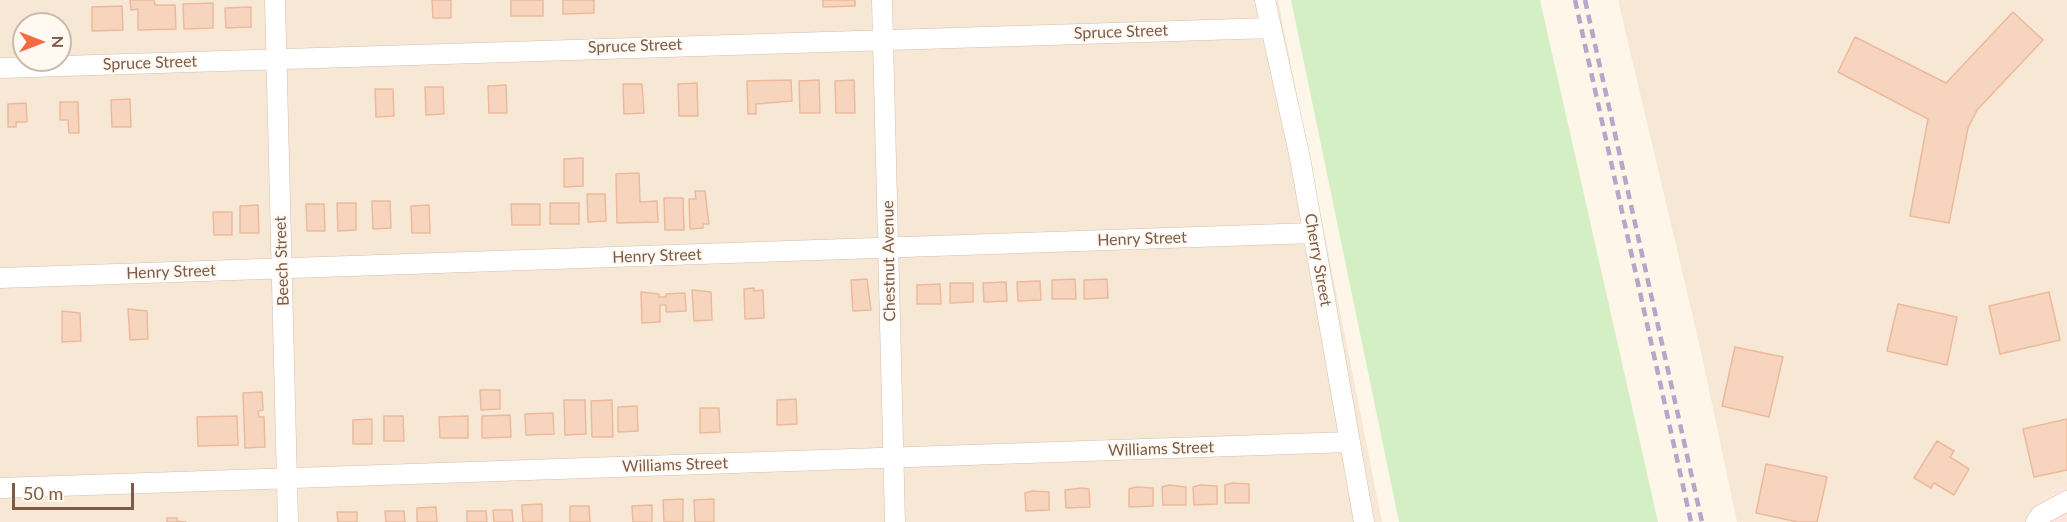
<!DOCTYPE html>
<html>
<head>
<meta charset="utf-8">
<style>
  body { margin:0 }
  #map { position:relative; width:2067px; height:522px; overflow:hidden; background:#fef6e8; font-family:Lato,sans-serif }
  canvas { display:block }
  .north { position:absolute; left:12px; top:12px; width:60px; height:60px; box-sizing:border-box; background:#fff9f1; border:2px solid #cbbaad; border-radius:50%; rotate:90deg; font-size:16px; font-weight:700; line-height:24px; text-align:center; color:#7c5b48 }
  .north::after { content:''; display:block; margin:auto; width:21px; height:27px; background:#f46a42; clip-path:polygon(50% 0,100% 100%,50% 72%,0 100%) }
  .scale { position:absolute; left:12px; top:483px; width:122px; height:27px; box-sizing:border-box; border:3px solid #7c5b48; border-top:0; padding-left:8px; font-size:18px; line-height:21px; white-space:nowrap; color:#7c5b48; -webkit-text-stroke:4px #fff9f1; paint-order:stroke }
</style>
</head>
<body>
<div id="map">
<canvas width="2067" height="522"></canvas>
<div class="north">N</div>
<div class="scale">50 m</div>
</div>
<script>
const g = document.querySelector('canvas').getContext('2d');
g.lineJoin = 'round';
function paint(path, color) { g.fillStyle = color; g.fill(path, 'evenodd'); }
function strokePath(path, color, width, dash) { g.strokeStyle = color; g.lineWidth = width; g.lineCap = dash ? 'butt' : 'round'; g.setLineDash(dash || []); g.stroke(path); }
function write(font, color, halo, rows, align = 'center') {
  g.font = font + ' Lato,sans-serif'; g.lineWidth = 4.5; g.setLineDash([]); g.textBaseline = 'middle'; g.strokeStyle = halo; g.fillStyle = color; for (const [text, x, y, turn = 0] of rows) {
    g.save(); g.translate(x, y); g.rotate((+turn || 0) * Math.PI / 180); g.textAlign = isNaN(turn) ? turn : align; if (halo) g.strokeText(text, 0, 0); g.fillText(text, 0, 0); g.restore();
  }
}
const residential = new Path2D(`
  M0 0H1278L1382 522H0ZM24 24H60V60H24Z
  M1618 0H2067V487L2055 489 2037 504 2024 522H1737L1700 347Z`);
const commercial = new Path2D(`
  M2067 487V522H2024L2037 504 2055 489Z`);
const green = new Path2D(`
  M1291 0H1540L1658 522H1399Z`);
const building = new Path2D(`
  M130 0H154L155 5H175L176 29 138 30V9L131 10Z
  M432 0H451V18H433Z
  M511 0H543V16H511Z
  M563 0H594V13L563 14Z
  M823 0H855V6L823 7Z
  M213 3V28L184 29 183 4Z
  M122 6 123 30 92 31V7Z
  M251 7V27L226 28 225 8Z
  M2013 12 2043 40 1977 110 1968 128 1949 223 1910 216 1928 119 1838 72 1855 37 1946 83Z
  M791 80 792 101 756 104V114H748L747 81Z
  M819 80 820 113H800L799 81Z
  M854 80 855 113H836L835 81Z
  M697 83 698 116H679L678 84Z
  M623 84H642L644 113 624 114Z
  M506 85 507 113H489L488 86Z
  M425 87H443L444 114 426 115Z
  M375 89H393L394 116 376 117Z
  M130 99 131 127H112L111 100Z
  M60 102H78L79 133H69L68 120H60Z
  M26 103 27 122H16V127H8V104Z
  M583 158V186L564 187V159Z
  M639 173 640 202 657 201 658 222 617 223 616 174Z
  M695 191H705L709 224H703V228L690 229 689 199H696Z
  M587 194H605L606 221 588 222Z
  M664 198H683L684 230H665Z
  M372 201H390L391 228 373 229Z
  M337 203H356V230L338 231Z
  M550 203H579V224H550Z
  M306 204H324L325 231H307Z
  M511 204H540V225H512Z
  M258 205 259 233H240V206Z
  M429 205 430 233H412L411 206Z
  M213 212H232V235H214Z
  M867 279 871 310 853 311 851 280Z
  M1075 279 1076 299H1052V280Z
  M1107 279 1108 298 1084 299V280Z
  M1040 281 1041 300 1018 301 1017 282Z
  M1006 282 1007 301 984 302 983 283Z
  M950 283H973V302L950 303Z
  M940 284 941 304H917V285Z
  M754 288V291L763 290 764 318 745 319 744 289Z
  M692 290 711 292 712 320 694 321Z
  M641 292 659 294V297H666V294L685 293 686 311 666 312V305H660V322L642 323Z
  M2049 292 2060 340 2000 354 1989 306Z
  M1898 304 1957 317 1947 365 1887 351Z
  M128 309 147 311 148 339 130 340Z
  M62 311 80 313 81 341 62 342Z
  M1735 347 1783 357 1769 417 1722 406Z
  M480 390H500V409L481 410Z
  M262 392 263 410 258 411 259 417H264L265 447 245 448 243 393Z
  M796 399 797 424 777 425V400Z
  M564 400H585L586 434 565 435Z
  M612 400 613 437H592L591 401Z
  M637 406 638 431 618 432V407Z
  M700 408H719L720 432 700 433Z
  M553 413 554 434 526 435 525 414Z
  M510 415 511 437 482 438V416Z
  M237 416 238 445 198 446 197 417Z
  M384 416H403L404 441H384Z
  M468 416V438H440L439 417Z
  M372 419V444H353V420Z
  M2067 419V470L2034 477 2023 429Z
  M1937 441 1954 451 1950 457 1969 469 1954 495 1934 483 1931 488 1914 478Z
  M1766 464 1827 477 1817 522H1798L1756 513Z
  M1232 483 1249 484V503H1225V485Z
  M1169 485 1186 487V505H1163L1162 487Z
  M1200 485 1217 486V504L1194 505 1193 487Z
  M1136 487 1153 488V506L1129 507V489Z
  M1082 488 1089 489 1090 507 1066 508 1065 490Z
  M1032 491 1049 492V510L1026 511 1025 493Z
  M683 499V522H664L663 500Z
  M714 499V522H695L694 500Z
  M542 504V522H523L522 505Z
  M652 505V522H633L632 506Z
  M570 506H589L590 522H570Z
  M436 507 437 522H417V508Z
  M493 510H512L513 522H494Z
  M385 511H404L405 522H386Z
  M467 511H486L487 522H467Z
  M337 512H357V522H338Z
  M167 518H177V521L186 522H167Z`);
const minor = new Path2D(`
  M275 0 288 522
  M882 0 895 522
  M1265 0 1300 158 1364 522
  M0 68 1271 28
  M0 278 1313 233
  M0 488 1350 442
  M2036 522 2041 515 2067 501`);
const rail = new Path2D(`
  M1575 0 1691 522
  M1585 0 1702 522`);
const streetNames = [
  ["Spruce Street",1121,32,-2],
  ["Spruce Street",635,46,-2],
  ["Spruce Street",150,63,-2],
  ["Henry Street",1142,239,-2],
  ["Henry Street",657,256,-2],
  ["Cherry Street",1318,260,80],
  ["Beech Street",282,261,-92],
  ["Chestnut Avenue",889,261,-91],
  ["Henry Street",171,272,-2],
  ["Williams Street",1161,449,-2],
  ["Williams Street",675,465,-2]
];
paint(residential, '#f7e8d6');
paint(commercial, '#ffe6dc');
paint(green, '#d5efc4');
paint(building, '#f7d4bd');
strokePath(building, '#ecba9b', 1.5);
strokePath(minor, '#d5bfaf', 21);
strokePath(minor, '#fff', 20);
strokePath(rail, '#b9a4cb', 4.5, [9, 6]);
write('16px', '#7c5b48', '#fff9f1', streetNames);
</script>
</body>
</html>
